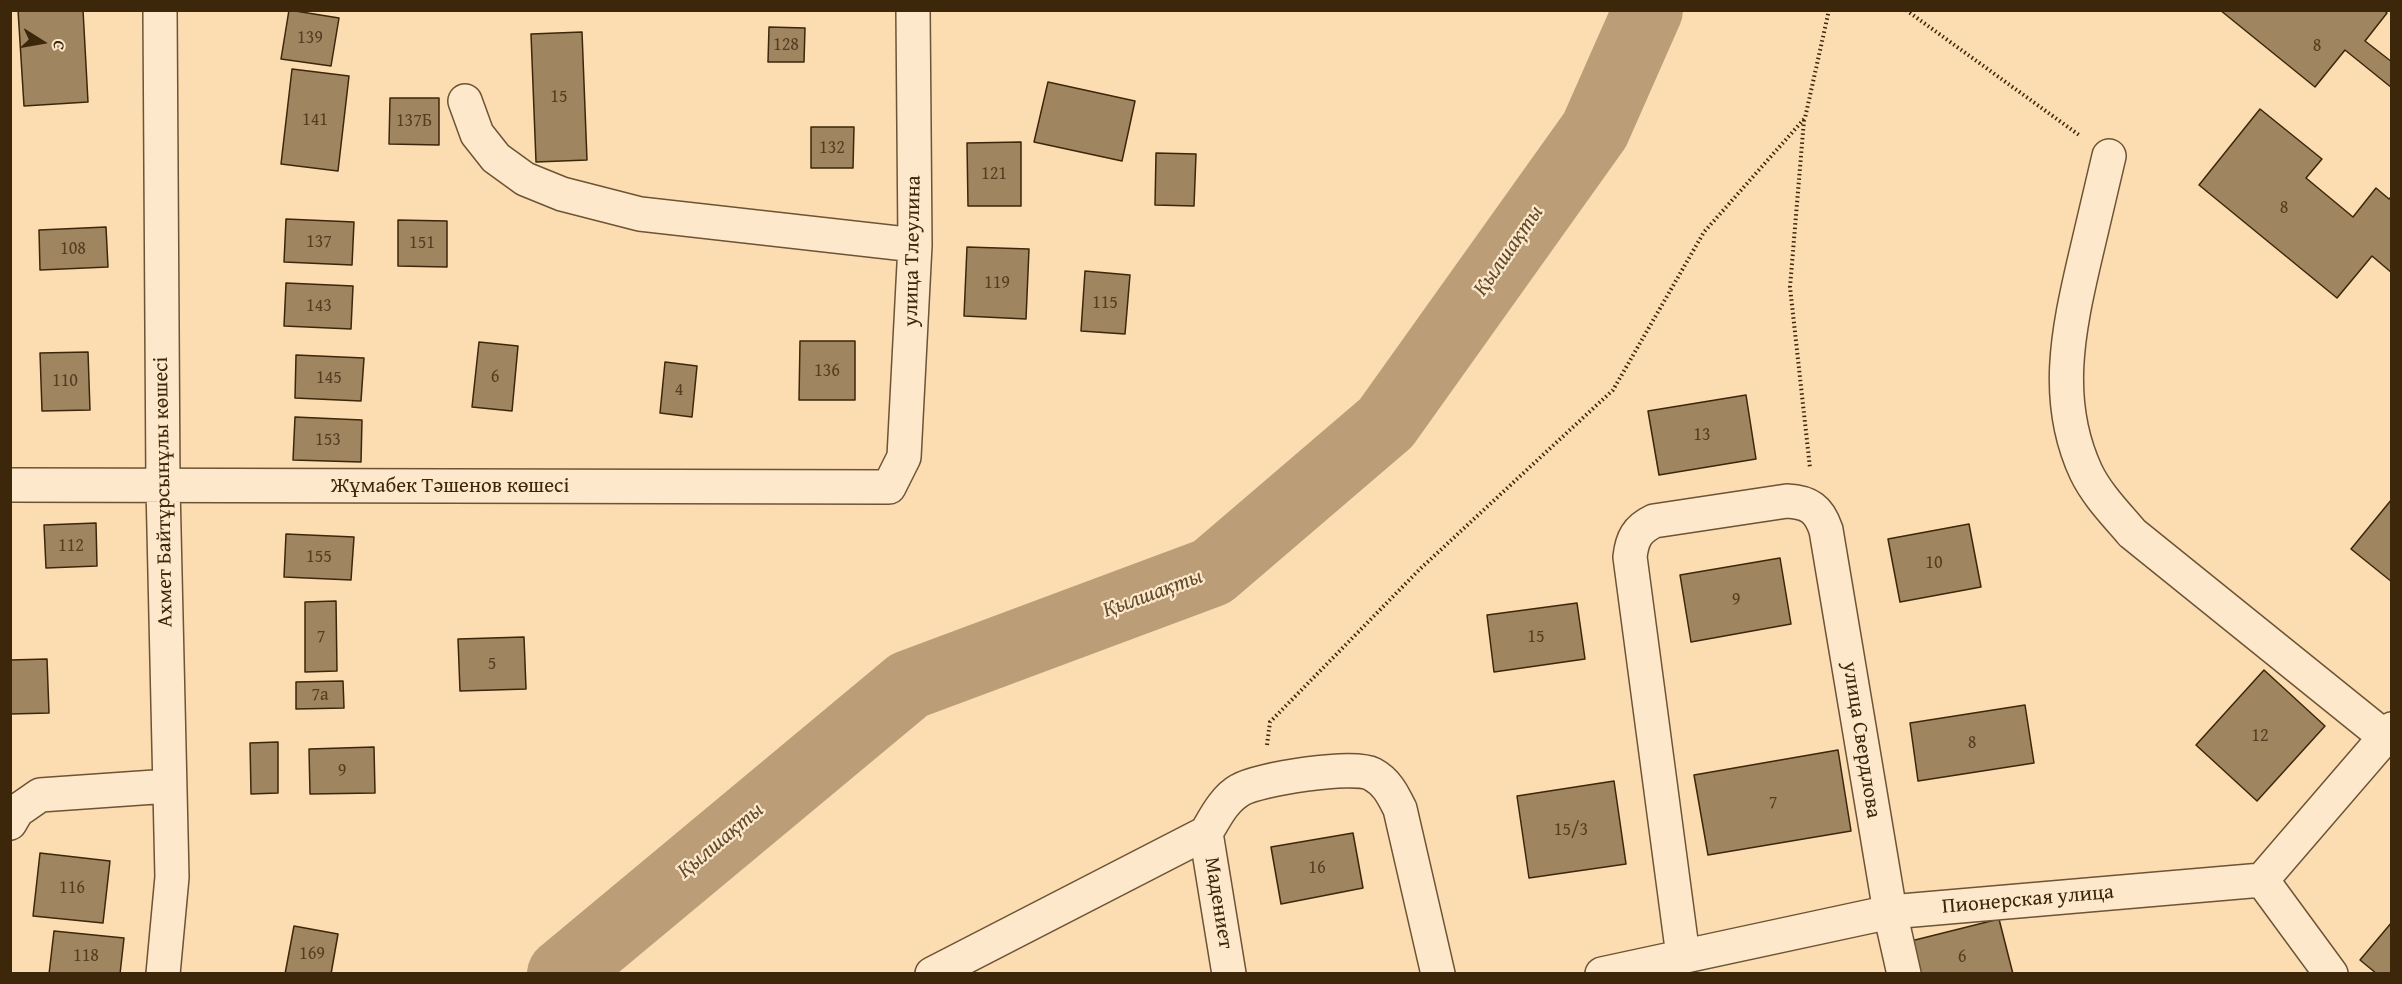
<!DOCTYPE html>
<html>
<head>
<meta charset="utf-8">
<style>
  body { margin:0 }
  #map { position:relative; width:2402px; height:984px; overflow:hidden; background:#fcdcb1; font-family:"Gentium Book Plus",serif }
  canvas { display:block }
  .frame { position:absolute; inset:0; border:12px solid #3c270a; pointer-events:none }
  .north { position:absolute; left:12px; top:12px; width:60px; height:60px; -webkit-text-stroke:4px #fde8cc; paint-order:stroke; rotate:101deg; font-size:16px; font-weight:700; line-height:24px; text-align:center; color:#3c270a }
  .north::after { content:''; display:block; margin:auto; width:21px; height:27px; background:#3c270a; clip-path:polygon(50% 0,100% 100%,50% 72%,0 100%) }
</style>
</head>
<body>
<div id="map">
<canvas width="2402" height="984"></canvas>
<div class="frame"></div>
<div class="north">С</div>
</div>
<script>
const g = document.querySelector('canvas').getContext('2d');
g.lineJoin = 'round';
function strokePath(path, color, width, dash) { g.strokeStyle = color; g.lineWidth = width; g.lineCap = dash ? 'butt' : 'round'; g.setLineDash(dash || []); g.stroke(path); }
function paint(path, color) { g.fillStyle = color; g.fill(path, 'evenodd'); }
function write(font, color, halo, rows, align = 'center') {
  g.font = font + ' "Gentium Book Plus",serif'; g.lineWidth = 4.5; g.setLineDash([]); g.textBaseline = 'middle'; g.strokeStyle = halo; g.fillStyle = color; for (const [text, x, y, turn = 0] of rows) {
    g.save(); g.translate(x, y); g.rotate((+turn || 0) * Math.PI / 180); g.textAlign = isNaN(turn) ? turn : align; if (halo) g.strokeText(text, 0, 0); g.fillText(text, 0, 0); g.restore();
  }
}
const river = new Path2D(`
  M562 974 909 685 1212 572 1386 423 1595 130 1648 10`);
const building = new Path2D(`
  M18 10H83L88 102 24 106Z
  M289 10 339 18 331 66 281 59Z
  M2220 10H2384L2387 13 2365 41 2392 62V88L2345 50 2315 87Z
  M769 27 805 28 804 62H768Z
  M582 32 587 160 536 162 531 34Z
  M292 69 349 76 338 171 281 164Z
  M1048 82 1135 101 1122 161 1034 142Z
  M390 98H439V145L389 144Z
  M2260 109 2322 159 2306 178 2353 217 2376 188 2389 199 2392 196V273L2372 256 2337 298 2199 185Z
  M811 127H854L853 168H811Z
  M1021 142V206H968L967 143Z
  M1156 153 1196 154 1194 206 1155 205Z
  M286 219 354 222 352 265 284 262Z
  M398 220 447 221V267L398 266Z
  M106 227 108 267 40 270 39 230Z
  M967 247 1029 249 1026 319 964 316Z
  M1085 271 1130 275 1125 334 1081 331Z
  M286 283 353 286 351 329 284 326Z
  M800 341H855V400H799Z
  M479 342 518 346 512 411 472 407Z
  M88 352 90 410 42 411 40 353Z
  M296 355 364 358 361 401 295 398Z
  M665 362 697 366 692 417 660 413Z
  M1746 395 1756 459 1659 475 1648 411Z
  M295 417 362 420 361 462 293 460Z
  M2392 499V582L2351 549Z
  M96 523 97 566 46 568 44 525Z
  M1969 524 1981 587 1900 602 1888 539Z
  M286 534 354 537 351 580 284 577Z
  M1780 558 1791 624 1691 642 1680 575Z
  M336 601 337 671 305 672V602Z
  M1577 603 1585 659 1494 672 1487 615Z
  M524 637 526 689 460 691 458 639Z
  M47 659 49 713 10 714V660Z
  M2264 670 2325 726 2257 801 2196 745Z
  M343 681 344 708 296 709V682Z
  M2025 705 2034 763 1918 781 1910 723Z
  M278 742V793L251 794 250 743Z
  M374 747 375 793 310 794 309 749Z
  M1838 750 1851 831 1708 855 1694 775Z
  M1614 781 1626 864 1529 878 1517 796Z
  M1353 833 1363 888 1281 904 1271 847Z
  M40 853 110 861 103 923 33 916Z
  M1999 919 2013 974H1919L1911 941Z
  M2392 922V974H2377L2360 960Z
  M294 926 338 934 331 974H285Z
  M54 931 124 938 120 974H49Z`);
const path = new Path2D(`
  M1906 10 2079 135
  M1804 120 1790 287 1810 468
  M1267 745 1270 722 1420 569 1613 390 1704 232 1805 118 1829 10`);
const minor = new Path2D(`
  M160 10 163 487 172 877 163 974
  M465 101 477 134 496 158 525 179 562 194 640 214 915 245
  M2109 156C2101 190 2093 224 2085 258 2068 331 2053 401 2086 472 2097 495 2116 514 2132 533L2385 737
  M10 485 889 487 904 457 915 245 913 10
  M10 823 17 811 40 795 169 786
  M1206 833 1229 974
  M2262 880 2331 974
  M1683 956 1630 557C1632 539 1637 529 1654 521L1787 501C1809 502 1819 509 1826 530L1890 912 1904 974
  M932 974 1206 833C1215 818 1224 799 1240 790 1258 779 1354 764 1372 774 1387 782 1393 795 1400 809L1438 974
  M1602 974 1890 912 2262 880 2392 729`);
const numberNames = [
  ["139",310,38],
  ["128",786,45],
  ["8",2317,46],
  ["15",559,97],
  ["141",315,120],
  ["137Б",414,121],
  ["132",832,148],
  ["121",994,174],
  ["8",2284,208],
  ["137",319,242],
  ["151",422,243],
  ["108",73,249],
  ["119",997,283],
  ["115",1105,303],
  ["143",319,306],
  ["136",827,371],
  ["6",495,377],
  ["145",329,378],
  ["110",65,381],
  ["4",679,390],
  ["13",1702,435],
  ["153",328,440],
  ["112",71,546],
  ["155",319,557],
  ["10",1934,563],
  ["9",1736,600],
  ["7",321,637],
  ["15",1536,637],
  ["5",492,664],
  ["7а",320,695],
  ["12",2260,736],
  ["8",1972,743],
  ["9",342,771],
  ["7",1773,803],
  ["15/3",1571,830],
  ["16",1317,868],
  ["116",72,888],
  ["169",312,954],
  ["118",86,956],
  ["6",1962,957]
];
const streetNames = [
  ["улица Тлеулина",913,251,-89],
  ["Жұмабек Тәшенов көшесі",450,487],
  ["Ахмет Байтұрсынұлы көшесі",164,492,-91],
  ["улица Свердлова",1861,740,81],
  ["Пионерская улица",2028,900,-5],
  ["Мадениет",1218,903,81]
];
const waterNames = [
  ["Қылшақты",1509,251,-55],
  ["Қылшақты",1153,594,-20],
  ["Қылшақты",721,841,-40]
];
strokePath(river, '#bb9e78', 70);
paint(building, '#a08561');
strokePath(building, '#3c270a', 1.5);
strokePath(minor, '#6c5434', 36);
strokePath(path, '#3c270a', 4, [1.5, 3]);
strokePath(minor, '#fde8cc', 33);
write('18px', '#553e20', null, numberNames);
write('21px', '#3c270a', '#fde8cc', streetNames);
write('italic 22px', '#624b2b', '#fde8cc', waterNames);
</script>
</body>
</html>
